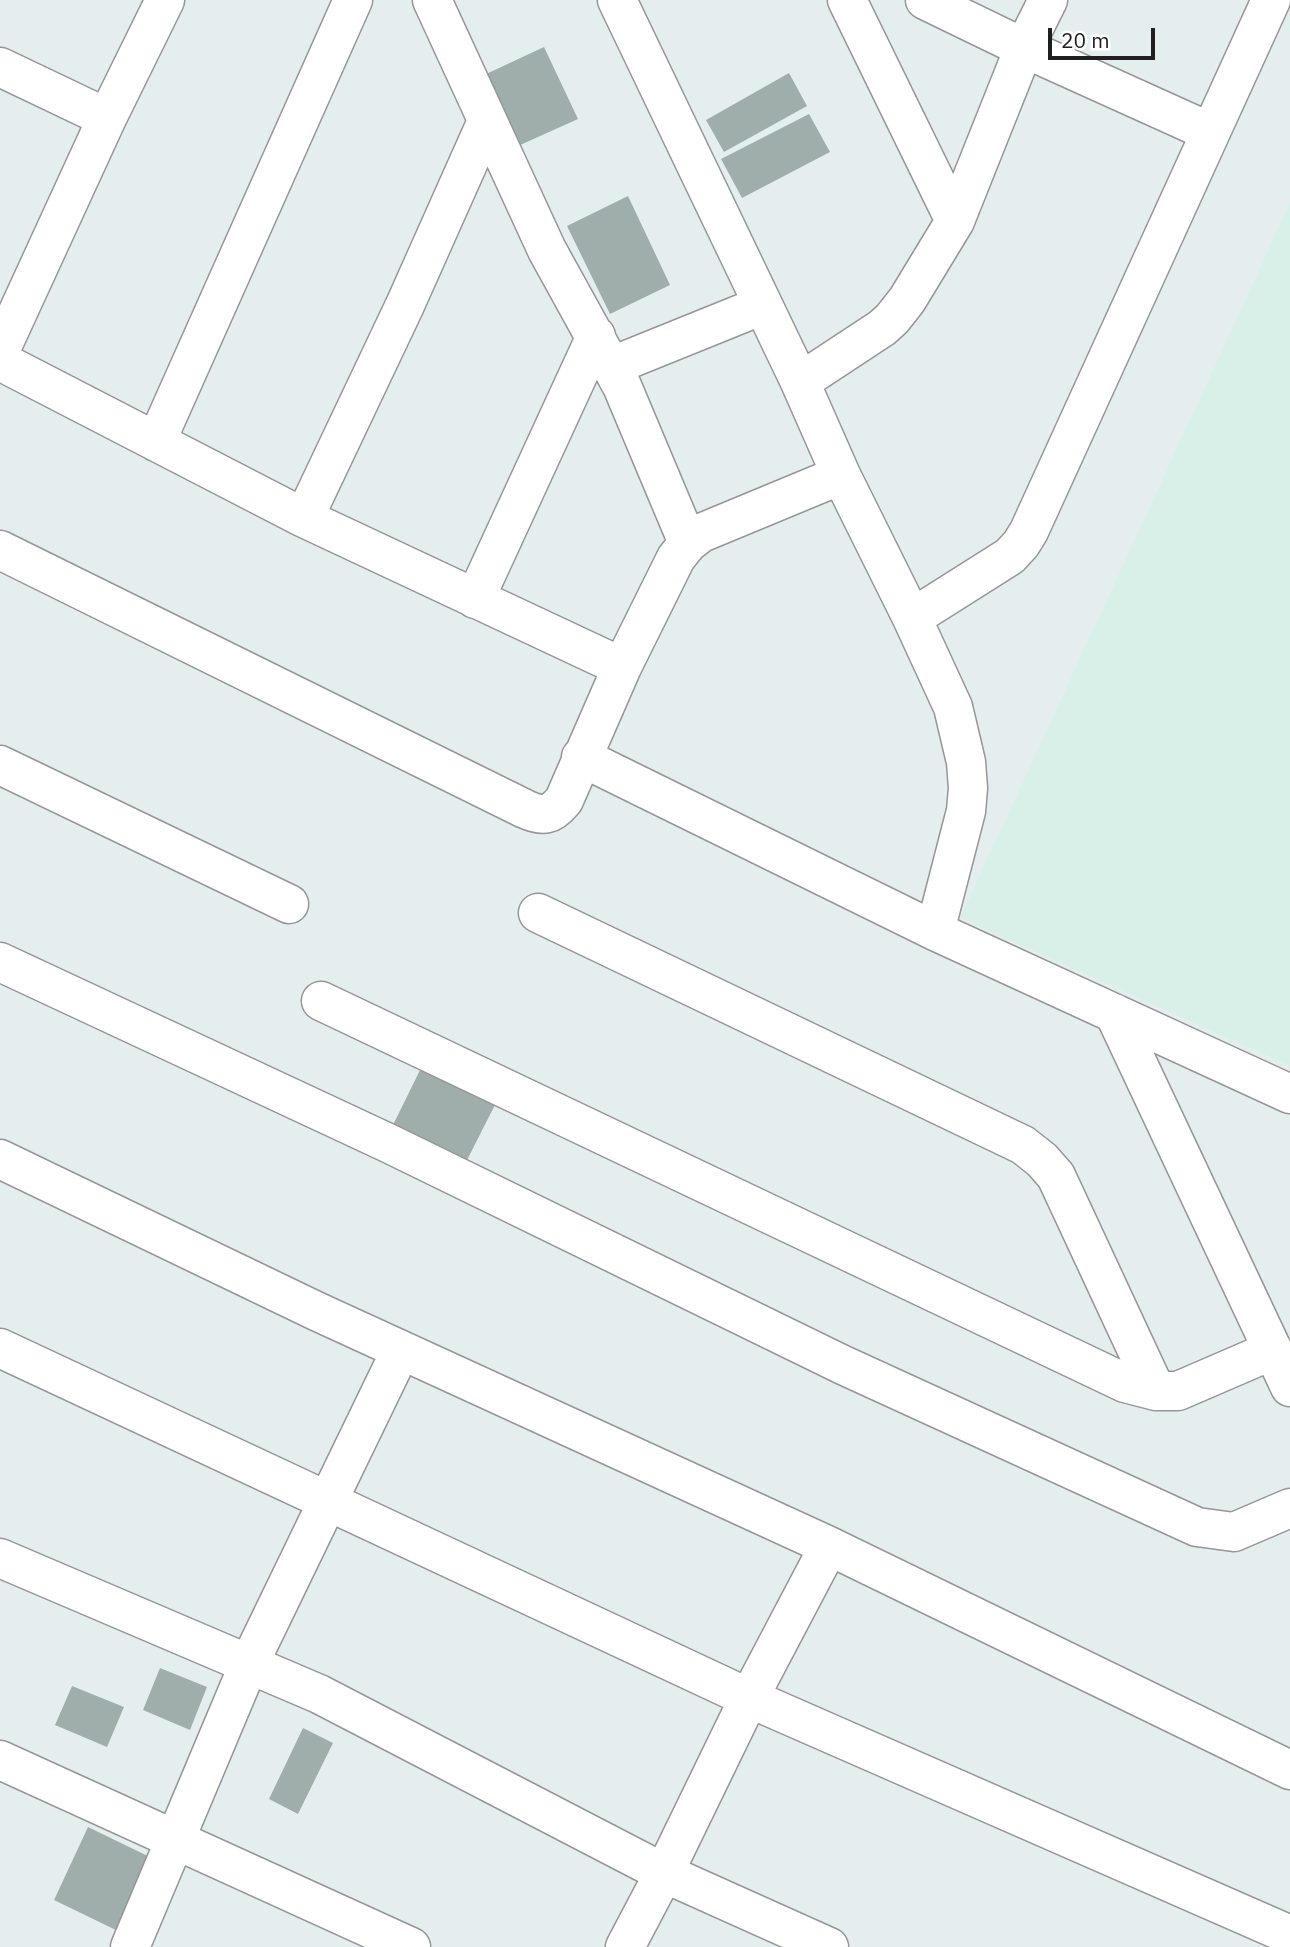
<!DOCTYPE html>
<html>
<head>
<meta charset="utf-8">
<style>
  body { margin:0 }
  #map { position:relative; width:1290px; height:1947px; overflow:hidden; background:#e5eeef; font-family:"IBM Plex Sans",sans-serif }
  canvas { display:block }
  .scale { position:absolute; left:1048px; top:28px; width:107px; height:32px; box-sizing:border-box; border:4px solid #1f1f1f; border-top:0; padding-left:9px; font-size:21px; line-height:24px; white-space:nowrap; color:#1f1f1f; -webkit-text-stroke:5px #fff; paint-order:stroke }
</style>
</head>
<body>
<div id="map">
<canvas width="1290" height="1947"></canvas>
<div class="scale">20 m</div>
</div>
<script>
const g = document.querySelector('canvas').getContext('2d');
g.lineJoin = 'round';
function paint(path, color) { g.fillStyle = color; g.fill(path, 'evenodd'); }
function strokePath(path, color, width, dash) { g.strokeStyle = color; g.lineWidth = width; g.lineCap = dash ? 'butt' : 'round'; g.setLineDash(dash || []); g.stroke(path); }
const military = new Path2D(`
  M1290 203V1066L960 918Z`);
const building = new Path2D(`
  M544 47 578 119 518 146 484 75Z
  M789 73 807 106 724 152 706 120Z
  M809 114 830 152 742 198 721 159Z
  M628 196 670 285 610 314 567 226Z
  M427 1056 501 1093 463 1168 390 1131Z
  M160 1668 207 1687 190 1730 143 1710Z
  M72 1686 124 1707 107 1747 55 1725Z
  M303 1728 333 1743 298 1814 269 1799Z
  M88 1827 156 1860 122 1933 54 1900Z`);
const minor = new Path2D(`
  M432 0 547 250 622 386 688 543
  M617 0 800 382 841 475 912 618 953 707 966 762 968 788 966 811 935 931
  M847 0 955 221
  M925 0 1024 48 1210 132
  M0 67 107 118
  M0 351 107 118 165 0
  M0 361 304 518 622 667
  M612 366 763 305
  M800 382 882 328 892 319 907 300 955 221 1024 48 1048 0
  M156 442 353 0
  M304 518 405 305 487 121
  M0 550 525 809C543 817 551 816 564 800L622 667 676 558 688 543 701 533 841 475
  M475 599 596 336
  M912 618 1010 556 1021 544 1029 531 1271 0
  M581 757 935 931 1290 1094
  M0 765 289 904
  M538 913 1023 1145 1042 1160 1056 1176 1156 1391
  M0 962 388 1143 843 1365 1197 1527 1234 1532 1290 1508
  M321 1001 1125 1383 1156 1391H1178L1273 1350
  M1114 1013 1290 1387
  M0 1159 316 1311 829 1546 1290 1770
  M0 1348 749 1698 1290 1935
  M0 1558 319 1694 664 1873 829 1947
  M0 1760 411 1947
  M130 1947 249 1664 401 1350
  M625 1947 664 1873 749 1698 829 1546`);
paint(military, '#d9f0e9');
paint(building, '#a0aeab');
strokePath(minor, '#969696', 41);
strokePath(minor, '#fff', 38);
</script>
</body>
</html>
